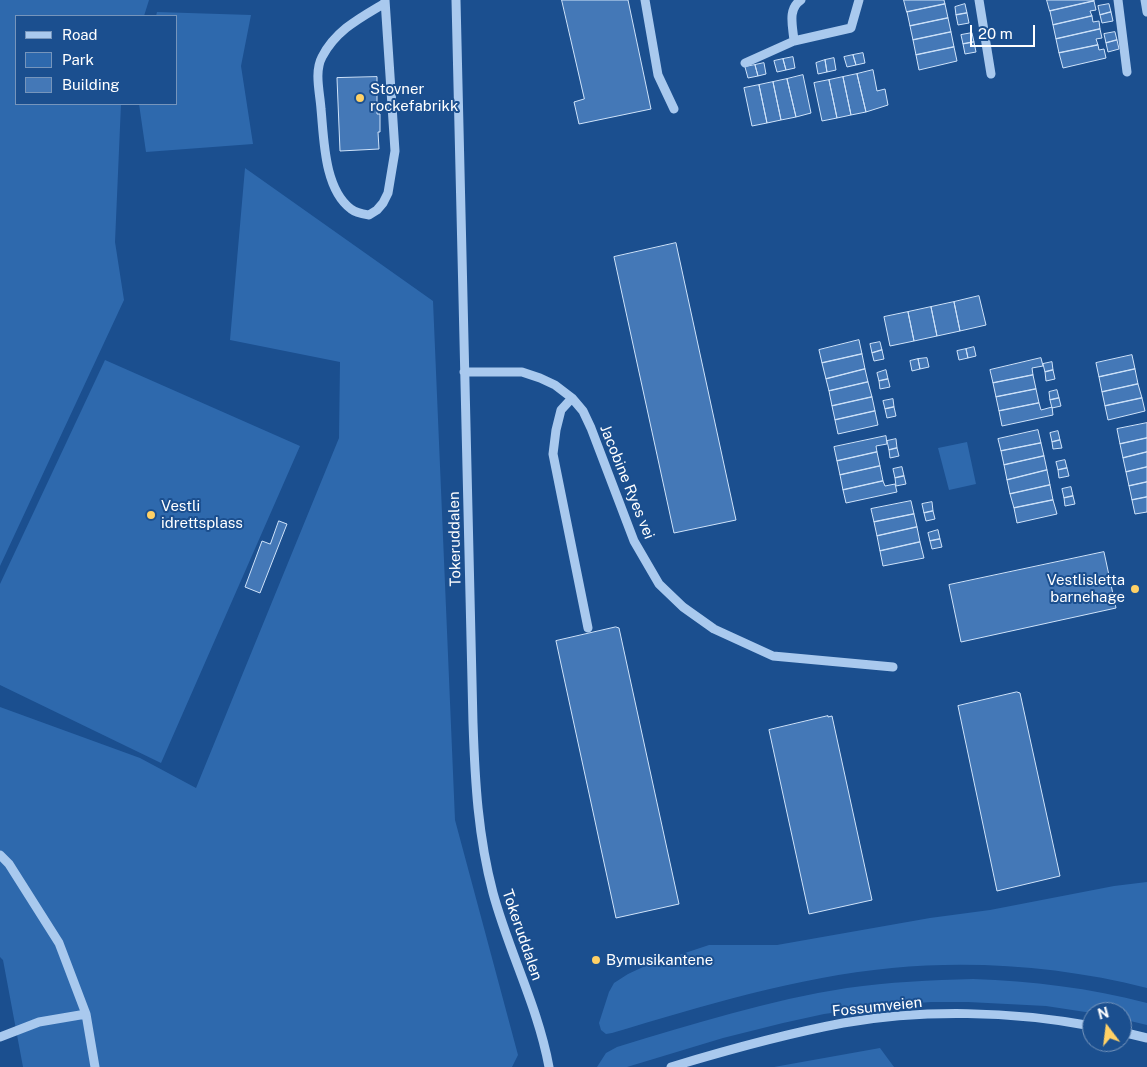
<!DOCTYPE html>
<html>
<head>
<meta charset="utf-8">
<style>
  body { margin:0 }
  #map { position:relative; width:1147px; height:1067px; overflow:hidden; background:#1b4f8f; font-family:"Public Sans",sans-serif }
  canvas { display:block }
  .legend { position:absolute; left:15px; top:15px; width:162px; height:90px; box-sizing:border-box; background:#1b4f8f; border:1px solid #7695bc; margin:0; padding:6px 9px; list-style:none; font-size:15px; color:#fff }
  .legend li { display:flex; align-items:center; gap:10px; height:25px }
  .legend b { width:25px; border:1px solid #7695bc }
  .north { position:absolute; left:1082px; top:1002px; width:50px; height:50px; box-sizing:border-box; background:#1b4f8f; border:1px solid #7695bc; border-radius:50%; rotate:345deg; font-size:14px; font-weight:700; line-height:20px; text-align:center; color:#fff }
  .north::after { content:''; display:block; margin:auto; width:18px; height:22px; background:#ffd166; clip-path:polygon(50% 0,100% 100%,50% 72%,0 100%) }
  .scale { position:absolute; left:970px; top:25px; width:65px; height:22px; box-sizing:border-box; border:2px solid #fff; border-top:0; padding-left:6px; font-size:15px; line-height:18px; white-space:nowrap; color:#fff; -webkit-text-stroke:4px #1b4f8f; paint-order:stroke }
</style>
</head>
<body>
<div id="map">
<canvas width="1147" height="1067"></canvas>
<ul class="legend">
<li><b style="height:6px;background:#a9c9ee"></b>Road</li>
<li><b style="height:14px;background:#2e69ad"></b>Park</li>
<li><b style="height:14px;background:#4478b7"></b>Building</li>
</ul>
<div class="north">N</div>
<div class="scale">20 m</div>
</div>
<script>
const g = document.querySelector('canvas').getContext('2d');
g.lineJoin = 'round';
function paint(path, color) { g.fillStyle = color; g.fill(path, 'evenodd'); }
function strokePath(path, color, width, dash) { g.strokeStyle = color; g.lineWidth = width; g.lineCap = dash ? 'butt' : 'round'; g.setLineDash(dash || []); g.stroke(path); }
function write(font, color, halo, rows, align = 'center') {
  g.font = font + ' "Public Sans",sans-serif'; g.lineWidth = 4; g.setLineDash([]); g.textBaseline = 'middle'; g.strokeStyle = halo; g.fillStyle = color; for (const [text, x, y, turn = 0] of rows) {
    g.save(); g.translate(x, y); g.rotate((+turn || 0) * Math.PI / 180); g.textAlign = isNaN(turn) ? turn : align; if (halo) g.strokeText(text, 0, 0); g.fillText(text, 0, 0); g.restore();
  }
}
const green = new Path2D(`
  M0 0H149L144 16H16V104H121L115 242 124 300 0 566Z
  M157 12 251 15 241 66 253 144 146 152 139 104H176V16H156Z
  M245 168 433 301 455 820 518 1055 512 1067H23L3 960 0 957V707L140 758 196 788 339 438 340 362 230 340Z
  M105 360 300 446 161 763 0 685V584Z
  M967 442 976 484 949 490 938 448Z
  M1147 882V988C1065 967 976 960 892 968 796 977 703 1006 612 1033L606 1034 601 1030 599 1023 609 992 614 983 628 974 643 967 709 945H777L930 918 990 910 1114 886Z
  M973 979C1032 981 1090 988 1147 1003V1025L1122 1019V1012L1092 1013 1046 1006 968 1002H931L891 1005 824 1014 783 1023 723 1038 627 1067H597L606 1053 617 1047C693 1024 769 1000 847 988 889 982 931 980 973 979Z
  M880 1048 894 1067H774Z`);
const building = new Path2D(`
  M562 0H628L651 109 579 124 574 102 584 99Z
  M904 0H944L945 4 907 12Z
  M1047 0H1094V1L1050 11Z
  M1094 1 1096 10 1090 11 1092 16 1053 25 1050 11Z
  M945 4 948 18 910 26 907 12Z
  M965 4 967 13 956 15 955 7Z
  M1109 4 1111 12 1100 15 1098 6Z
  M1111 12 1113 21 1102 23 1100 15Z
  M967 13 969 23 958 25 956 15Z
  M1092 16 1093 22 1099 21 1100 29 1056 39 1053 25Z
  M948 18 951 32 913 40 910 26Z
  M1100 29 1102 38 1096 39 1098 45 1059 53 1056 39Z
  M951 32 954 47 916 55 913 40Z
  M1115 32 1117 40 1106 43 1104 34Z
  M972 33 974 42 963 44 961 35Z
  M1117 40 1119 49 1108 52 1106 43Z
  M974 42 976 52 965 54 963 44Z
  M1098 45 1099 50 1104 49 1106 58 1063 68 1059 53Z
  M954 47 957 61 919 70 916 55Z
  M863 53 865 63 856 65 853 55Z
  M853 55 856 65 847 67 844 57Z
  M793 57 795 68 786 70 783 59Z
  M834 58 836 70 827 72 825 60Z
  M783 59 786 70 777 72 774 61Z
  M825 60 827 72 818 74 816 63Z
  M764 63 766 74 758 76 755 65Z
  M755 65 758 76 748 78 745 67Z
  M873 70 877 91 885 89 888 105 866 112 857 74Z
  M857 74 866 112 851 115 843 77Z
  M803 75 811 113 796 117 787 79Z
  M377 77V114H380V132H378L379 149 340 151 337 78Z
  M843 77 851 115 837 118 829 80Z
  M787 79 796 117 781 120 773 82Z
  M829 80 837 118 822 121 814 83Z
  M773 82 781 120 767 123 759 85Z
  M759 85 767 123 752 126 744 88Z
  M676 243 736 520 674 533 614 257Z
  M979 296 986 325 960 331 954 302Z
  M954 302 960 331 937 336 931 307Z
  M931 307 937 336 914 341 908 312Z
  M908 312 914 341 890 346 884 317Z
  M859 340 862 354 822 363 819 350Z
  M880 342 882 350 872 353 870 344Z
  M974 347 976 356 968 358 966 349Z
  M966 349 968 358 959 360 957 351Z
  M882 350 884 359 874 361 872 353Z
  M862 354 865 369 826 379 822 363Z
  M1132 355 1135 369 1099 377 1096 363Z
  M927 358 929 367 920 369 918 359Z
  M1041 358 1043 366 1032 368 1033 375 993 383 990 370Z
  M918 359 920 369 912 371 910 361Z
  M1052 362 1053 370 1045 372 1043 364Z
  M865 369 868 382 829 391 826 379Z
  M1135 369 1138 384 1102 392 1099 377Z
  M886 370 888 379 879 381 877 373Z
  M1053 370 1055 379 1046 381 1045 372Z
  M1033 375 1036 389 996 397 993 383Z
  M888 379 890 387 880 389 879 381Z
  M868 382 872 397 832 406 829 391Z
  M1138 384 1142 398 1105 406 1102 392Z
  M1036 389 1039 403 999 411 996 397Z
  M1057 390 1059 398 1050 400 1049 392Z
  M872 397 875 411 835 420 832 406Z
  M1059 398 1061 406 1052 408 1050 400Z
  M1142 398 1145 411 1108 420 1105 406Z
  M893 399 894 407 885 409 883 401Z
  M1039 403 1041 410 1052 407 1053 415 1002 426 999 411Z
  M894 407 896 416 887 418 885 409Z
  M875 411 878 425 838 434 835 420Z
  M1147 423V438L1120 444 1117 429Z
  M1038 430 1041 443 1001 451 998 439Z
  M1058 431 1060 440 1052 442 1050 433Z
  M886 436 887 444 876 446 877 452 837 461 834 447Z
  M1147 438V452L1123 458 1120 444Z
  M896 439 897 448 889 450 887 441Z
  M1060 440 1062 448 1053 449 1052 442Z
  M1041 443 1044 456 1004 465 1001 451Z
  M897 448 899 456 890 458 889 450Z
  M877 452 880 466 840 475 837 461Z
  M1147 452V467L1126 472 1123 458Z
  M1044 456 1047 470 1007 480 1004 465Z
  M1065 460 1067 468 1058 470 1056 462Z
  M880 466 883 481 843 490 840 475Z
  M902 467 904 476 895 478 893 469Z
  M1147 467V482L1129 486 1126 472Z
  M1067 468 1069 476 1059 478 1058 470Z
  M1047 470 1050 485 1010 494 1007 480Z
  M904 476 906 484 896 486 895 478Z
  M883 481 885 486 895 484 897 492 846 503 843 490Z
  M1147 482V497L1132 500 1129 486Z
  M1050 485 1053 500 1014 508 1010 494Z
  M1071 487 1073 496 1064 498 1062 489Z
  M1073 496 1075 504 1065 506 1064 498Z
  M1147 497V512L1135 514 1132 500Z
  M1053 500 1057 514 1017 523 1014 508Z
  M911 501 914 514 874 522 871 509Z
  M932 502 933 511 924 513 922 504Z
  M933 511 935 519 926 521 924 513Z
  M914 514 917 527 877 536 874 522Z
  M279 521 287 524 260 593 245 587 262 541 270 544Z
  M917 527 920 542 880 551 877 536Z
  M938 530 940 539 930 541 928 533Z
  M940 539 942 547 932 549 930 541Z
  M920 542 924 558 883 566 880 551Z
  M1104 552 1116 608 961 642 949 585Z
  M616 627 619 628 679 904 616 918 556 641Z
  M1017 692 1020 693 1060 876 997 891 958 706Z
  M828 716V717L832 716 872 900 809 914 769 730Z`);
const minor = new Path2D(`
  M456 0 473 723C475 782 478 836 493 893 509 952 538 1007 549 1067
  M645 0 658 75 674 109
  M979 0 991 74
  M1118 0 1127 72
  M1145 0 1147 12
  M385 3C360 18 336 30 322 57 314 72 320 93 321 109 324 139 324 189 351 209 356 213 363 214 369 215L377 210 383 203 388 193 395 151 385 0
  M794 41C793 27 787 9 801 0
  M745 63 794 41 851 28 859 0
  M464 372H522L540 378 555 385 572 398 583 411 591 428 634 541 659 584 683 607 714 629 773 656 893 667
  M572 398 561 410 556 430 553 454 588 628
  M0 855 9 864 59 943 86 1014 95 1067
  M1122 1032 1147 1038
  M0 1037 39 1022 86 1014
  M671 1067C727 1050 785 1034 843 1023 924 1009 1011 1011 1092 1026`);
const markers = [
  [360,98,5,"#ffd166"],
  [151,515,5,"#ffd166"],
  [1135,589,5,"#ffd166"],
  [596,960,5,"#ffd166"]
];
const poiNames = [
  ["Stovner",370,89],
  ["rockefabrikk",370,106],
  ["Vestli",161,506],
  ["idrettsplass",161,523],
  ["Vestlisletta",1125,580,"right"],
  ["barnehage",1125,597,"right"],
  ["Bymusikantene",606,960]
];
const streetNames = [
  ["Jacobine Ryes vei",627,482,68],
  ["Tokeruddalen",455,539,-91],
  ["Tokeruddalen",522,935,71],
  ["Fossumveien",877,1007,-6]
];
paint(green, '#2e69ad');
paint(building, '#4478b7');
strokePath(building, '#cfe3fa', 1);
strokePath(minor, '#a9c9ee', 9);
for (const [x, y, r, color] of markers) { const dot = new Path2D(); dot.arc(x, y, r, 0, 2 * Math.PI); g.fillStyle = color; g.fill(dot); strokePath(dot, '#1b4f8f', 2); }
write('15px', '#fff', '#1b4f8f', poiNames, 'left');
write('15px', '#fff', '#1b4f8f', streetNames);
</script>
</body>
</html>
